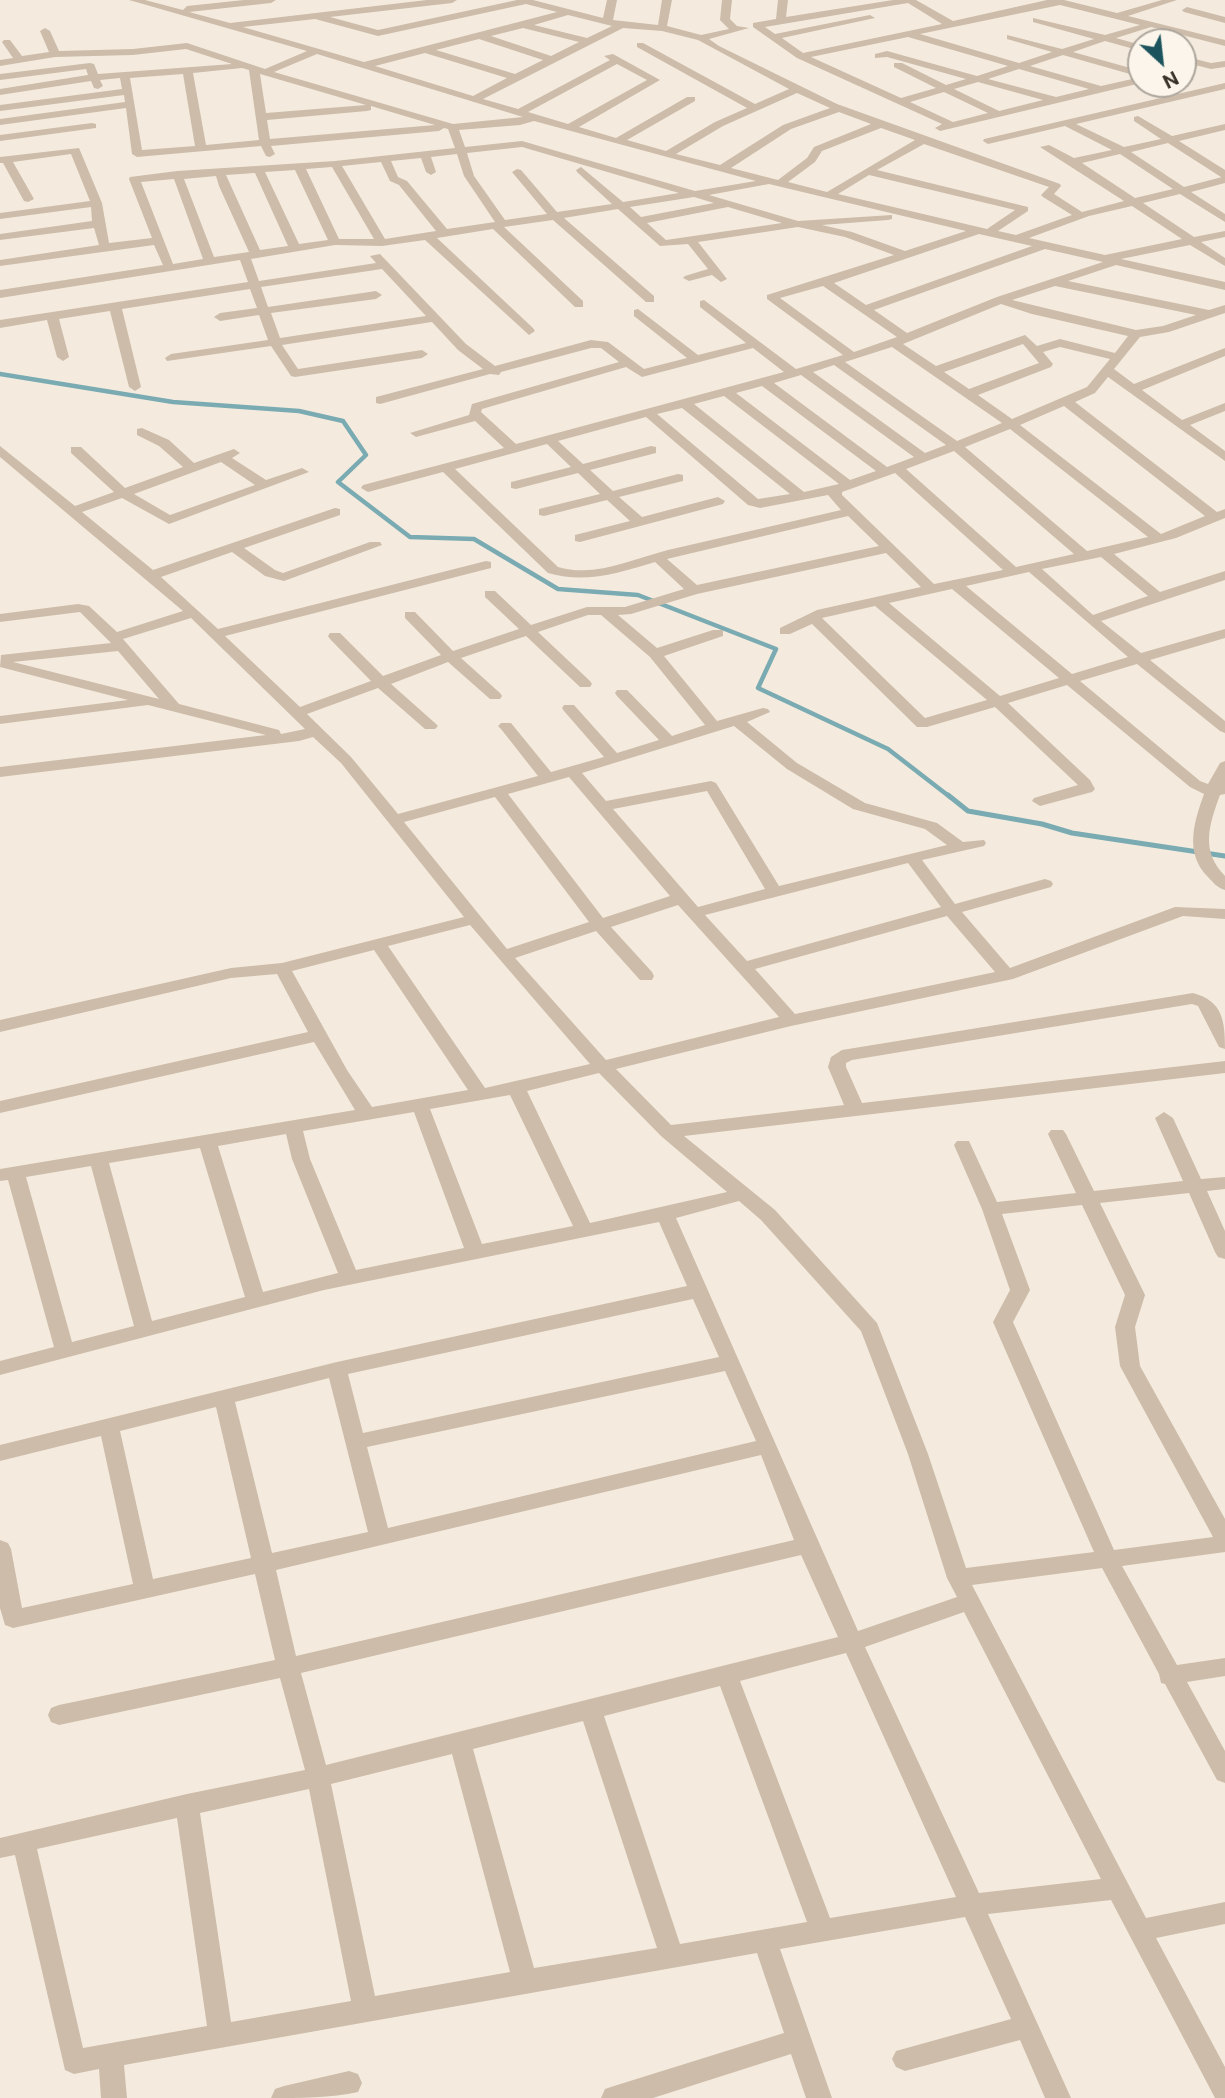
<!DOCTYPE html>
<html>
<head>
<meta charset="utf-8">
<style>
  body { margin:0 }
  #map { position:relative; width:1225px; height:2098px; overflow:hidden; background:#f4ebde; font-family:"Public Sans",sans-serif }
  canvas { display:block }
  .north { position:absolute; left:1127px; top:28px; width:70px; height:70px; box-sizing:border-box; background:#fbf5eb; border:2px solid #ada69d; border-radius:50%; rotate:153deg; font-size:19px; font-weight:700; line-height:28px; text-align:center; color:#393029 }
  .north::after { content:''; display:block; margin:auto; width:24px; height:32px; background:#1c535d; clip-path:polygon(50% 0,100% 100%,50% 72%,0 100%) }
</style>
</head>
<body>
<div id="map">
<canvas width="1225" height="2098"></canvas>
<div class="north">N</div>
</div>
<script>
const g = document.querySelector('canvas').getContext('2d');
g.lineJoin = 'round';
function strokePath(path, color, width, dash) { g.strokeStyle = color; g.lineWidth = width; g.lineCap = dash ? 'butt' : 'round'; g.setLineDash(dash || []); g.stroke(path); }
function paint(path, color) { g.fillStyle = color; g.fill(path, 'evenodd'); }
const streamFar1 = new Path2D(`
  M0 374 173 402 299 411 343 421 366 455 338 482 410 537 474 539 558 589 638 595 776 649 758 688 888 749 950 797`);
const stream = new Path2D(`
  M948 795 968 811 1042 824 1072 833 1225 856`);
const street = new Path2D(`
  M129 0H145L183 10 187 6 244 0H276L271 3 189 12 230 23 427 0H457L452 3 330 17 378 30 517 0H533L603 18 607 0H617L613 20 658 25 662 0H672L667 26 701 35 729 29 720 20 722 0H732L730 19 737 26 749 28 709 39 719 46 837 104 1060 184 1061 186 1054 194 1082 212 1124 201 1040 147 1049 145 1074 158 1112 150 1065 126 988 144 983 141 984 139 1225 83V89L1076 124 1124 147 1161 139 1134 121V117L1138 116 1172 136 1225 124V130L1179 141 1225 170V183L1191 192 1225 214V222L1180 194 1143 203 1194 237 1225 231V237L1201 242 1225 258V266L1190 245 1121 259 1225 282V290L1116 265 1068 281 1209 310 1225 305V313L1169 332 1140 337 1114 369 1134 384 1225 348V356L1142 390 1182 420 1225 403V411L1190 425 1225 451V461L1108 377 1095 393 1075 402 1217 512 1225 509V518L1176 538 1114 554 1160 592 1225 571V580L1101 621 1141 653 1225 629V638L1150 660 1225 721V733L1220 731 1137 664 1080 681 1200 781 1208 784 1220 763 1225 761V794L1220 795C1209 825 1200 851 1225 876V890C1217 888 1213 882 1208 877 1184 853 1194 822 1204 794L1190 787 1067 685 1008 703 1090 780 1095 789 1092 792 1040 806 1032 801 1034 798 1078 785 995 707 927 727H917L812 624 790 634H780V628L817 610 921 587 886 553 697 594 631 614 618 615 657 648 713 630H723V636L664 656 717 721 763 708 768 709 770 712 747 722 797 763 865 803 937 823 963 842 984 840 986 843 984 846 922 860 955 904 1045 879 1051 881 1053 884 1051 887 962 912 1010 968 1175 907 1225 909V919L1183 916 1013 979 791 1026 616 1069 671 1125 844 1105 828 1067 831 1057 842 1050 1193 993C1223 1001 1225 1021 1225 1049L1219 1047 1198 1006 1192 1004 852 1060 846 1063V1067L862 1103 1225 1061V1073L684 1136 775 1210 877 1323 928 1454 966 1568 1094 1552 993 1322 1010 1290 982 1209 954 1145 957 1141H969L997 1202 1076 1193 1048 1134 1051 1130H1063L1066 1134 1094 1191 1183 1181 1155 1118 1164 1112 1173 1118 1201 1179 1225 1177V1189L1207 1191 1225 1231V1259L1218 1257 1215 1252 1189 1193 1100 1203 1145 1295 1135 1327 1140 1366 1225 1519V1552L1122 1566 1177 1665 1225 1658V1676L1187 1682 1225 1751V1783L1217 1780 1165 1684 1161 1683 1159 1674 1102 1568 972 1585 1146 1918 1225 1902V1924L1156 1938 1225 2067V2098H1215L1111 1900 988 1914 1071 2098H1045L1020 2040 905 2071 896 2067 892 2059 896 2051 1011 2019 965 1917 780 1949 832 2098H806L791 2054 653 2098H601L605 2089 614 2086 784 2033 757 1953 124 2065 127 2098H101L99 2069 74 2074 65 2070 15 1855 0 1858V1838L187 1794 305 1770 280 1678 59 1725 51 1722 48 1715 51 1708 59 1705 275 1660 255 1574 13 1628 5 1625 0 1608V1540L8 1543 11 1549 22 1608 133 1584 101 1436 0 1461V1445L337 1362 687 1286 659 1222 324 1290 0 1375V1361L54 1347 8 1180 0 1181V1169L355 1110 314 1042 0 1113V1101L308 1032 277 974 231 978 0 1032V1020L231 968 282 963 464 917 341 763 313 737 299 741 0 777V767L266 735 148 705 0 724V716L128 700 0 667 1 655 111 643 80 612 0 622V614L78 604 89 606 117 632 183 611 0 457V446L75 506 114 492 71 453V447H81L125 488 183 467 159 446 137 435V429L142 428 169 440 194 463 234 449 240 453 232 458 266 480 302 468 309 472 169 524 122 498 82 512 153 570 335 508 340 509V515L244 548 275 570 283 573 370 542H380L382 545 284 581 265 576 232 552 161 577 218 629 486 561 491 562V568L225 636 300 707 371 681 330 639 328 636 330 633H340L383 676 441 655 405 618V612H415L453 651 519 629 485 597V591H495L531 625 587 607H625L684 589 655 562C618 573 586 584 548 573L443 472 368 492 361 488 363 485 504 448 475 421 416 437 410 433 469 415 472 404 619 362 601 348H591L501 372 499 375 490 374 380 404 376 403V397L483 369 458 350 432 322 282 345 298 369 422 350 428 354 422 358 295 377 291 376 271 346 167 361 165 358 171 354 268 340 259 315 220 321 214 317 220 313 257 308 250 289 122 309 141 387 135 391 129 387 110 311 59 319 69 357 63 361 57 357 47 320 0 328V320L248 282 240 260 0 298V290L163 265 154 245 0 266V260L99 245 94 228 0 240V234L92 221 91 207 0 219V213L90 201 71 154 13 162 34 199 28 202 24 201 3 163H0V157L79 148 102 203 109 243 152 238 129 179 130 177 177 171 335 161 455 148 448 129 444 128 439 131 271 146 275 154 270 157 266 156 261 146 137 157 132 154 126 108 0 125V119L125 102 124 95 0 111V105L122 89 120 78 100 80 103 86 98 89 94 88 91 81 0 95V89L88 75 86 69 0 80V74L90 63 94 64 98 74 232 64 186 49 133 55 55 57 0 66V60L13 58 2 42 4 40H10L22 56 49 52 40 31 45 28 50 31 59 51 133 49 187 43 265 69 307 51ZM526 4 557 12 364 62 243 27 315 19 378 36ZM568 15 612 26 587 38 534 25ZM523 28 579 42 551 56 491 36ZM623 28 662 31 698 40 789 89 755 104 643 43H637V47L747 108 715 122 666 151 627 140 695 101V97H687L616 138 579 127 660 80 613 54 604 56 610 60 518 109 483 99ZM479 39 543 60 515 74 436 50ZM425 53 507 78 473 96 375 66ZM317 54 523 117 453 124 274 72ZM617 64 647 80 568 124 528 112ZM242 68 249 70 259 140 206 145 193 73ZM183 74 195 146 142 150 130 78ZM260 74 267 76 366 105 266 113ZM797 93 830 108 783 125 720 165 676 154 723 126ZM371 106 435 125 270 139 267 120 367 111 371 110ZM839 112 871 124 814 147 807 158 778 180 731 168 791 129ZM534 121 756 181 695 191 522 141 465 147 459 130 520 125ZM881 128 915 140 827 192 788 182 815 162 822 151ZM1168 143 1221 177H1222L1184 187 1131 152ZM924 144 1049 187 1041 195 1043 197 1072 215 1016 235 998 231 1028 211V207L877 170ZM522 147 679 193 623 202 581 167 576 170 577 172 612 204 557 212 521 170 517 169 512 172 547 214 505 220 474 176 467 153ZM457 154 464 176 495 222 447 229 407 181 398 177 391 161 421 158 426 172 431 175 436 172 431 157ZM1120 154 1173 189 1135 198 1082 163ZM381 162 390 181 399 185 436 231 385 239 342 166ZM332 167 374 239H339L306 169ZM295 170 328 240 299 244 265 172ZM255 173 288 246 260 250 226 175ZM869 175 1015 210 987 229 838 194ZM216 176 219 186 249 252 214 257 184 179ZM174 179 203 259 173 264 141 182ZM769 184 966 231 905 251 852 232 822 225 888 220 892 219V215L798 221 709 195ZM694 197 714 203 641 217 630 207ZM1132 206 1182 239 1105 255 1029 238 1089 216ZM728 207 782 223 666 240 647 223ZM618 209 660 246 688 244 708 269 685 276 683 278 689 281 712 275 721 282 727 279 698 242 798 227 845 237 894 255 767 295V299L843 355 796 369 704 300 700 301V307L746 343 698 355 638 309 634 310V316L687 358 644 369 608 342 591 340 495 366 466 344 380 254 370 256 376 263 259 281 251 259 335 245 382 246 425 240 529 335 535 331 533 328 437 238 493 229 575 307H583V301L504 227 553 220 646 302H654V296L564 218ZM979 234 1032 246 866 305 834 283ZM1045 249 1103 262 997 297 907 333 874 310ZM382 269 426 316 280 338 271 313 376 299 382 295 376 291 268 307 261 287ZM823 286 897 337 854 352 780 298ZM1055 286 1196 315 1163 326 1136 330 1012 300ZM1001 304 1032 314 1128 336 1115 353 1060 339 1037 346 1025 335 936 366 903 344ZM1023 344 1039 363 969 389 944 372ZM892 347 1002 423 957 441 845 362ZM1060 347 1110 359 1087 387 1012 419 978 395 1051 367 1053 364 1043 352ZM753 348 784 372 516 444 481 412 482 409 626 367 642 377ZM834 365 946 445 925 453 813 372ZM801 375 914 457 887 467 774 383ZM762 386 876 471 850 480 736 393ZM724 396 839 484 804 492 694 404ZM1064 406 1205 516 1161 534 1020 425ZM682 408 790 494 758 499 657 414ZM646 417 748 505 760 508 828 495 841 510C784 523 726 537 668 550 632 559 595 578 558 567L455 469 547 444 571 467 511 482V488L516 489 578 473 600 494 539 509V515L544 516 607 500 630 521 575 535V541L580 542 723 504 725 501 718 497 642 517 619 497 683 481V475L678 474 613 491 590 470 656 453V447L651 446 583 464 558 441ZM1010 429 1148 537 1087 551 965 447ZM954 451 1074 554 1016 567 906 469ZM221 462 255 485 170 515 134 494ZM895 473 1003 570 934 584 842 495V492ZM848 516 879 546 697 585 667 559ZM1101 557 1148 596 1093 615 1042 569ZM1029 572 1128 657 1072 674 966 586ZM952 589 1059 678 1000 696 889 603ZM875 606 987 700 925 718 822 618ZM588 615H601L650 657 705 725 672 736 627 690H617L615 693 617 696 659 740 617 753 574 705H564L562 708 564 711 604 757 551 772 511 723H501L498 726 501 729 538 776 398 814 351 757 307 714 378 688 425 729H435L438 726 435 723 391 684 448 662 490 699H500L502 696 500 693 461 658 526 636 580 687H590L592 684 590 681 538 632ZM191 618 305 729 281 734 279 730 179 704 123 639ZM118 651 159 699 13 662ZM734 726 787 769 853 809 925 829 947 845 779 886 716 783 711 781 606 801 582 773ZM569 777 670 896 603 918 508 794ZM707 791 765 889 698 907 613 809ZM495 797 589 922 507 949 404 822ZM908 863 941 907 747 961 705 915ZM678 905 779 1017 606 1060 515 958 596 931 640 980H652L654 976 652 972 611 927ZM947 916 995 972 795 1014 755 969ZM470 925 590 1064 485 1088 388 946ZM374 950 468 1090 372 1107 347 1070 292 971ZM599 1073 661 1136 727 1192 590 1223 527 1091ZM510 1095 573 1226 482 1244 430 1109ZM414 1112 464 1248 356 1270 310 1159 303 1131ZM286 1134 292 1159 338 1273 263 1292 218 1146ZM200 1148 245 1297 152 1321 109 1163ZM91 1166 134 1326 72 1342 26 1177ZM739 1201 761 1220 861 1331 908 1454 947 1578 957 1597 858 1631 676 1218ZM1082 1205 1125 1295 1115 1327 1120 1366 1213 1537 1114 1550 1013 1322 1030 1290 1002 1214ZM693 1299 719 1357 363 1433 348 1374ZM725 1371 756 1441 388 1528 367 1447ZM329 1378 368 1532 272 1553 235 1402ZM216 1407 251 1558 153 1579 120 1431ZM761 1455 794 1540 296 1656 276 1570ZM801 1555 838 1637 326 1765 301 1673ZM964 1612 1101 1879 979 1893 865 1647ZM846 1653 956 1897 830 1918 740 1681ZM720 1686 807 1922 680 1944 604 1716ZM583 1721 657 1948 534 1968 473 1749ZM452 1754 510 1972 375 1996 331 1784ZM309 1789 351 2001 231 2022 200 1813ZM177 1818 207 2026 83 2048 37 1849Z
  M778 0H788L786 17 893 0H916L953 21 1047 0H1064L1117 13 1162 0H1177L1128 16 1225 40V46L1151 27 1116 38 1141 45V51L1105 41 1073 52 1141 71V83L940 131 935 128 942 124 797 58 753 27V23L776 19ZM908 3 942 24 803 53 782 38 875 18 870 15 775 34 765 27ZM1060 5 1140 25 1105 35 1033 18V22L1094 39 1062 49 1007 35V39L1052 52 1019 63 920 34ZM908 37 1008 66 977 76 887 51 875 54V58L887 57 966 79 946 85 902 63H894V67L936 88 901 98 811 57ZM1063 55 1137 76 1141 77 1101 86 1030 66ZM1019 69 1089 89 1056 97 988 79ZM978 82 1043 100 999 111 954 89ZM944 92 988 113 953 122 910 102Z
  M1187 7 1225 17V23L1184 12 1182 10Z
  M1183 56 1211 63 1225 61V67L1211 69 1183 62Z
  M92 123 96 124V128L0 141V135Z
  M349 2071 358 2074 362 2083 358 2092C331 2098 300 2098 271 2098L275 2089 284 2086Z`);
strokePath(streamFar1, '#7babb2', 4.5);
strokePath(stream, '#7babb2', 5);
paint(street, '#cdbca9');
</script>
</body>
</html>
